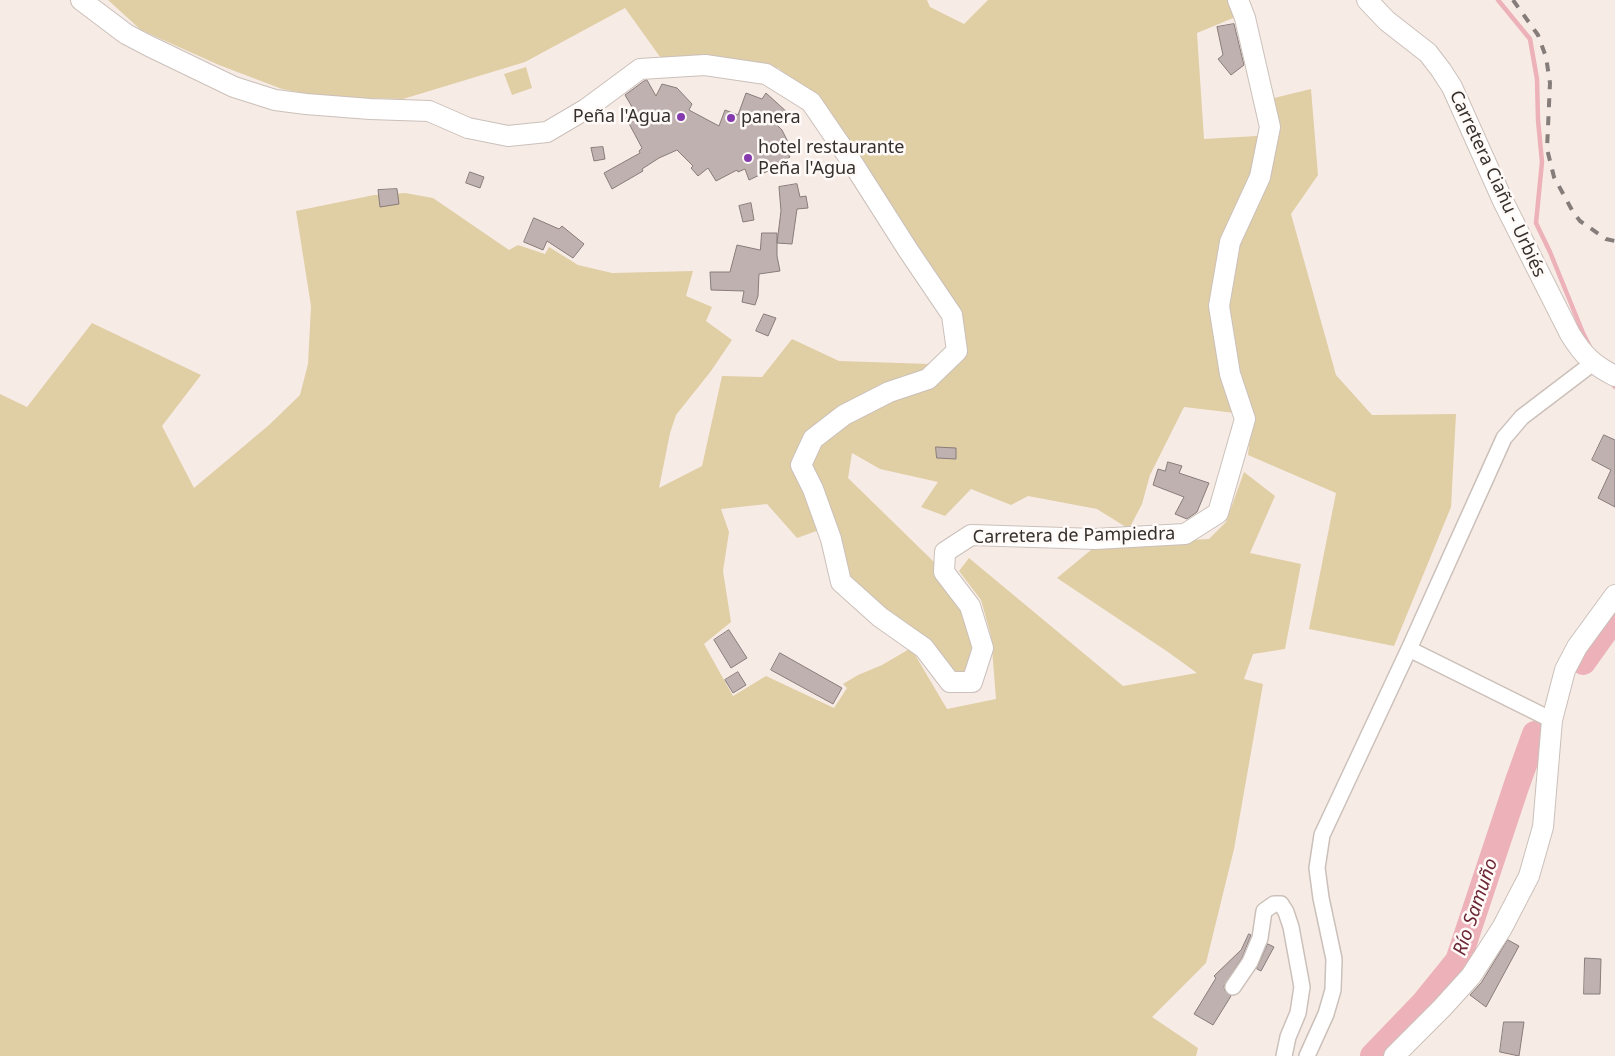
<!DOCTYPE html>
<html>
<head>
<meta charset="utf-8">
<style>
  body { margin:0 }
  canvas { display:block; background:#f7ebe5 }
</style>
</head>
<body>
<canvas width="1615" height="1056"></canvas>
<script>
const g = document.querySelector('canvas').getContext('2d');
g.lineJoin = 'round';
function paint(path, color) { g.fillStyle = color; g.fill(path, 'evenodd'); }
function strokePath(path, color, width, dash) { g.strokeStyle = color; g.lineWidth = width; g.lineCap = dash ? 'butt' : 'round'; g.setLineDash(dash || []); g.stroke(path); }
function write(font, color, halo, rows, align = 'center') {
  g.font = font + ' "Noto Sans",sans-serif'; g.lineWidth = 5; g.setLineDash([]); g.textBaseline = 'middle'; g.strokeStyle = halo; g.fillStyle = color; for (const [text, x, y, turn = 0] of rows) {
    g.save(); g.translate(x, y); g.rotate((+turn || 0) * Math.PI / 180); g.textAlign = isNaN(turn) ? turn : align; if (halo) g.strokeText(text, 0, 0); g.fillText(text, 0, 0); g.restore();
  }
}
const green = new Path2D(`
  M108 0H927L930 7 964 24 988 0H1232L1238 16 1197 33 1204 139 1274 135V98L1311 89 1318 175 1291 214 1336 375 1372 415 1456 414 1451 507 1394 646 1309 629 1336 493 1248 455 1252 415 1184 407 1150 475 1142 504 1129 529 1097 509 1028 496 1011 505 971 489 945 516 921 507 938 482 880 469 852 453 848 478 933 561 963 587 972 642 967 675H953L846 578 836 524 797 538 767 504 721 509 729 532 723 571 731 622 704 644 733 696 766 676 834 708 847 688 843 684 858 675 882 665 911 648 947 709 996 699 991 636 981 600 959 571 969 558 1123 686 1197 673 1168 652 1057 578 1097 545 1209 539 1226 522 1244 472 1275 496 1250 553 1301 564 1285 649 1253 654 1244 679 1263 684 1234 849 1206 963 1152 1017 1198 1048 1196 1056H0V394L27 407 92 323 201 375 162 426 194 488 269 425 300 395 308 364 311 306 296 211 374 195 405 193 433 198 509 250 518 245 545 254 549 247 578 265 612 273 693 271 686 296 712 307 706 321 732 340 711 371 676 415 670 433 659 488 702 466 722 376 762 377 792 339 839 361 930 364 931 388 950 372 963 351 816 98 778 68 705 60 663 61 625 8 525 62 403 99 324 97 282 89 219 65 141 30Z
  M526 67 532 88 512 95 504 74Z`);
const stream = new Path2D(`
  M1498 0 1530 39 1537 79 1538 120 1542 162 1536 223 1550 252 1583 333 1590 347
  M1614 386 1615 387`);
const river = new Path2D(`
  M1583 662 1615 617
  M1373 1056 1424 1003 1458 961 1517 784 1535 734`);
const building = new Path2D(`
  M1234 24 1244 65 1231 75 1218 59 1223 55 1217 27Z
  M647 80 656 96 662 84 677 88 692 104 689 110 719 126 725 110 738 115 746 93 762 99 766 93 788 113 777 125 782 130 788 142 783 145 790 157 768 171 749 180 745 169 738 172 737 170 716 181 708 168 698 176 691 168 693 166 677 150 659 158 642 169 643 171 612 189 604 173 640 153 639 151 642 148 626 118 635 112 625 95 644 81Z
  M603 147 605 159 594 161 591 148Z
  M470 172 484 177 480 188 466 183Z
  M797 184 800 197 806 196 808 208 797 209 792 244 777 243 781 211 779 187Z
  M397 189 399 204 380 207 378 190Z
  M751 203 754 220 743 222 739 206Z
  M534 218 559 229 562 226 584 244 573 258 547 241 543 250 524 242Z
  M762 233H777V256L780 271 759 274 758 296 755 305 742 302 744 291 711 290 710 272H730L737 245 760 250Z
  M764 314 776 318 768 336 756 331Z
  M1604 435 1615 440V507L1598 498 1611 470 1592 460Z
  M936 447 956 448V459L937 458Z
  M1168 462 1182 466 1179 473 1209 483 1197 512 1187 519 1175 514 1184 497 1153 485 1158 469 1165 471Z
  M729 630 747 658 731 668 714 640Z
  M780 653 842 688 833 704 771 670Z
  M738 672 746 685 733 693 725 680Z
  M1249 934 1251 935 1242 958 1224 986 1225 991 1231 996 1213 1025 1194 1014 1216 978 1214 976 1241 950Z
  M1508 940 1519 946 1486 1007 1470 995 1481 983Z
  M1268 944 1274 947 1261 971 1257 969Z
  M1585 958 1601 959 1600 994H1584Z
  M1504 1022H1524L1519 1056 1500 1052Z`);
const minor = new Path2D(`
  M1409 649 1552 720
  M1233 987 1250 962 1260 938 1264 911 1274 904H1281L1286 912 1291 927 1302 987 1298 1013 1288 1037 1284 1056
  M1307 1056 1326 1014 1333 990 1334 959 1321 898 1317 868 1322 835 1409 649 1504 438 1522 417 1593 363`);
const tertiary = new Path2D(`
  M81 0 126 34 149 46 234 87 275 100 306 104 370 109 429 111 468 128 508 136 547 132 586 109 640 69 705 65 766 74 811 102 852 162 908 250 952 315 957 351 928 379 889 392 844 415 813 439 801 465 813 489 831 539 841 582 880 617 924 648 950 682H972L983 648 970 606 944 572 945 552 971 535 1095 539 1185 534 1218 513 1245 419 1230 374 1219 306 1230 242 1260 177 1270 127 1245 18 1238 0
  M1367 0 1387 21 1428 53 1441 70 1452 87 1503 201 1570 334C1583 355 1593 365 1615 376
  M1394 1056 1442 1008 1471 976 1502 928 1529 876 1543 827 1552 720 1565 670 1577 647 1615 595`);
const rail = new Path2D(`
  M1513 0 1538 35 1546 57 1550 83 1547 149 1554 177 1573 212 1580 221 1606 239 1615 241`);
const markers = [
  [681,117,5,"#853bad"],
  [731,118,5,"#853bad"],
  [748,158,5,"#853bad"]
];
const poiNames = [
  ["Peña l'Agua",671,117,"right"],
  ["panera",741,118],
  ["hotel restaurante",758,148],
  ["Peña l'Agua",758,169]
];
const streetNames = [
  ["Carretera Ciañu - Urbiés",1497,184,65],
  ["Carretera de Pampiedra",1074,536,-1]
];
const waterNames = [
  ["Río Samuño",1476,907,-71]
];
paint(green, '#e0cea5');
strokePath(stream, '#ecb1b9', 4.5);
strokePath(river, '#ecb1b9', 26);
paint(building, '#beb1af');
strokePath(building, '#897c7a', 1);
strokePath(minor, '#cbc0ba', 18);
strokePath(tertiary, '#cbc0ba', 22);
strokePath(minor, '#fff', 15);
strokePath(tertiary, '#fff', 20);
strokePath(rail, '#857d7a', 4, [9, 9]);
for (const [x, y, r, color] of markers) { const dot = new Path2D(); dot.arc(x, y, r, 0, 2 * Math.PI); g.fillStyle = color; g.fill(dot); strokePath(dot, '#fffaf7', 2); }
write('18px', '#34302e', '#fffaf7', poiNames, 'left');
write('18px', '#34302e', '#fffaf7', streetNames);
write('italic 19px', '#6d2837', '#fffaf7', waterNames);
</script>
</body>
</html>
